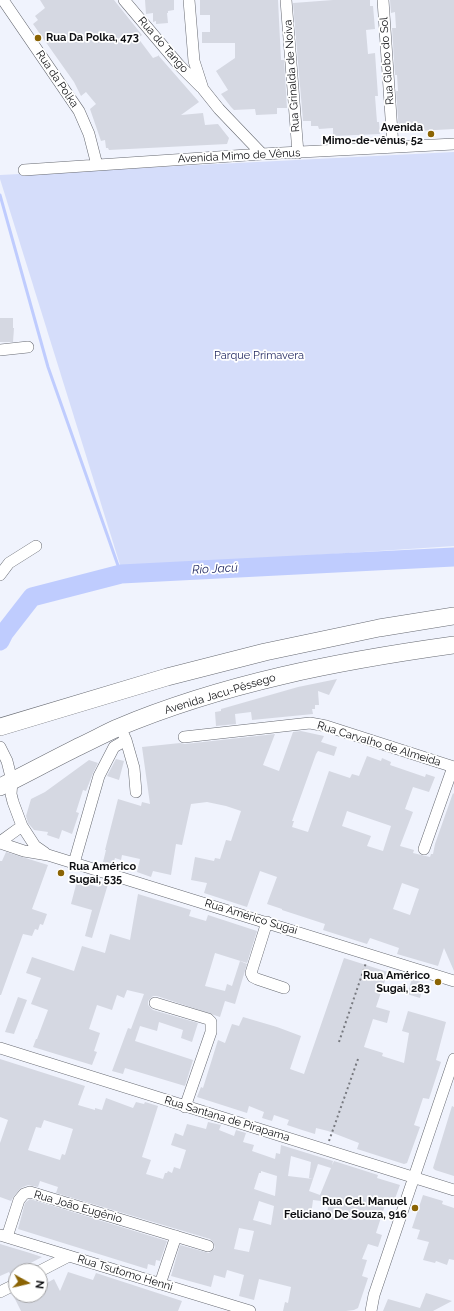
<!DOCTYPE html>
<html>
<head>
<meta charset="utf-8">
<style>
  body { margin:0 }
  #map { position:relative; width:454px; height:1311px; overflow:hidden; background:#f0f3fd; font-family:Raleway,sans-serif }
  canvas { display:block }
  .north { position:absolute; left:8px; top:1263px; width:40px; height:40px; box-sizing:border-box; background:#fff; border:1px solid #9f9fa1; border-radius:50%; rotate:98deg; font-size:11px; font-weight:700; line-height:16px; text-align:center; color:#0f1013 }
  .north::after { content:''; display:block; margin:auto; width:14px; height:18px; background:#8b6404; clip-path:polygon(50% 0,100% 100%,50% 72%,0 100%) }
</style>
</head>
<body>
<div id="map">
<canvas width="454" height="1311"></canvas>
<div class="north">N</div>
</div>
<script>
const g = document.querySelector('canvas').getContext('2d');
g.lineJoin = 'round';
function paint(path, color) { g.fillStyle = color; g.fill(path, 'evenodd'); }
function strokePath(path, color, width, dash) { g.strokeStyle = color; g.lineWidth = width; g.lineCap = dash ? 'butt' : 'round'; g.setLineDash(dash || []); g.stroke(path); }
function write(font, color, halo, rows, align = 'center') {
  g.font = font + ' Raleway,sans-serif'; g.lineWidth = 3.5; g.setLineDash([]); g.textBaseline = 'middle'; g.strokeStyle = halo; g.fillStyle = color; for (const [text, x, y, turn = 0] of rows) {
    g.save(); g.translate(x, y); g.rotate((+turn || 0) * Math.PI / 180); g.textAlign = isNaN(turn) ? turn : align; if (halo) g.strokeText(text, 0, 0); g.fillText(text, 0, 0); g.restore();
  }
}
const green = new Path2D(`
  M454 152V546L121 568 0 179V175Z`);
const stream = new Path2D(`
  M0 195 48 367 121 574`);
const river = new Path2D(`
  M0 641 4 633 32 597 121 574 454 557`);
const building = new Path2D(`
  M40 0H114L142 35 138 38 153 58 158 56V55L199 102 181 115 203 113 205 125 218 124 229 138 227 144 109 150 108 148H106L105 140 101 141 90 109 96 104 86 92 81 96 74 82 33 24 38 20 35 16 45 8Z
  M145 0H174V10L168 11V13H167L168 23 156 24V21L153 22V13L146 14Z
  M200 0H278L281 60H284L287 108H277V114L256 115 255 109 234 110 231 107 221 94 228 90 216 71 235 58V43H202V32H210V15H200Z
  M333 0H370V6H373L375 29 366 30 368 54 375 53 378 96H375L377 122H379L380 134 333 136V128L319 129 318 126H311V121H303L293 3Z
  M390 0H454V129L399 132 396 91H398L397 75H395L392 28H396L395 12 391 13Z
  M0 318H13V328H14L13 342H0Z
  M337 679 329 695 318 691 319 705H315V709H312L313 714 252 720 251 712 235 714 236 724 216 726 215 712 221 711V709L298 687Z
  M301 731 324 736 321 742 337 747 334 756 318 751 316 754 292 821H294L292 827 308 832 329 771 350 778 352 774 359 776 367 756 381 761 382 758 391 762 390 765 425 777 426 774 435 777 429 792 413 787 405 809 413 812 400 846 414 850 413 853 430 857 431 854H433L435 844 453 793 454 794V971L444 948 438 966 397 954 399 948 370 938 367 944 323 930 325 924 282 910V909L267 904 277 877 260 871 247 907 204 893 207 883 191 880 195 857 214 861 215 858 220 859 226 840 231 841 241 811 226 806 207 802 191 804 182 845 176 844 171 875 153 871 151 877 137 872 140 859 122 855 121 860 115 858 113 865 103 862 106 850H105L118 799 141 806 142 802 150 804 142 747 180 743 185 744 275 734 263 765 279 771 293 732ZM347 811 391 826 383 851 367 846 371 836 342 826ZM402 883 419 889 410 915 393 909Z
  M116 759 124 761 119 780 107 776Z
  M89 760 98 763 93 773 86 791 83 790 76 812 79 813 72 834 62 830 59 839 47 835 48 832 34 830 28 823 26 816 31 799 45 792Z
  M6 852 48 865 32 909 47 914 43 925 40 924 38 930 35 929 32 936 23 934 1 995H0V861H2Z
  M77 881 99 887 100 882 108 884 92 938 85 936 92 910 71 904Z
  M138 894 191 910 189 916 206 921 208 915 257 931 247 963 215 953 205 986 225 991 227 984 232 986 240 961 247 964 235 1004 225 1001 220 1017 157 996H153L148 1001V1005L153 1010 198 1023 192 1042 181 1038 183 1030 159 1022 157 1031 140 1026 135 1041 193 1060 185 1086 125 1068 123 1074 112 1071 128 1028 131 1029 144 994 127 990 124 998 117 995 112 1010 97 1005 89 1029 100 1033 94 1051 97 1052 92 1065 33 1047 36 1039H37L48 1010 31 1004 41 978 26 973 32 957 74 971 82 946 105 953 110 934 130 940Z
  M344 958 388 972 376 1007 390 1011 387 1023 373 1019 364 1047 383 1053 382 1056 404 1063 409 1033 402 1031 408 1011 446 1022 436 1060 441 1062 429 1099 423 1098 414 1125 420 1127 407 1163 404 1164 357 1149 359 1143 328 1131 316 1128 315 1134 302 1130 287 1125 289 1120 274 1115 272 1121 262 1118 264 1112 249 1106 247 1113 197 1097 201 1087 203 1088 218 1040 225 1043 232 1024 239 1026 243 1017 277 1027 301 1036 290 1069 304 1074Z
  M412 979 424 983 420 998 407 994Z
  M18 997 27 1000 14 1034 5 1032Z
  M0 1059 85 1086 78 1105 95 1110V1108L102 1110 106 1098 133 1108 136 1102 144 1104 145 1102 158 1106 142 1157 151 1160 146 1174 163 1179 165 1173H167L168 1171 172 1173 174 1167 180 1169 186 1150 171 1145 175 1133 183 1136 187 1124 206 1129 208 1122 221 1125 219 1130 234 1136 236 1130 246 1133 243 1142 254 1145 252 1151 275 1159 276 1153 280 1154 281 1145 333 1161 332 1165 334 1161 378 1175 377 1178 400 1185 393 1204 386 1202 376 1233 382 1235 378 1247 368 1244 362 1259 367 1260 362 1276 368 1278 358 1308 354 1310 346 1311H283L285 1302 288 1303 291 1287 259 1279 254 1300 239 1296 244 1275 227 1270 225 1278 214 1275 211 1287 171 1276 180 1245 209 1253 215 1248 213 1242 210 1239 56 1193 58 1187 40 1181 38 1187 28 1185 21 1188 14 1196 11 1201 0 1197V1143L8 1120 0 1117ZM44 1120 73 1129 65 1155 62 1154 60 1160 28 1150 36 1127 41 1128ZM291 1156 311 1162 309 1178 313 1179 318 1164 331 1168 320 1195 309 1191 313 1179 288 1176ZM261 1171 277 1176 275 1196 254 1189 259 1173H261ZM313 1200 329 1202 326 1219 311 1215ZM259 1201 274 1206 271 1225 253 1220ZM239 1228 254 1231 249 1252 234 1249Z
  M452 1106 454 1107V1176L435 1170 433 1168Z
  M423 1195 443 1201 442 1204 454 1208V1260L449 1259 447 1265 436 1261 435 1263 423 1260 429 1242 417 1239 420 1230 412 1228Z
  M30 1199 167 1241 160 1261 156 1260 155 1266 148 1264 147 1269 18 1229 25 1203Z
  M0 1244 30 1253 42 1257 10 1274 9 1272 0 1276Z
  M68 1272 93 1280 96 1273 182 1301 178 1311H21L13 1295H40V1290L44 1288 43 1286 45 1284 54 1279 60 1291Z
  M426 1293 452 1301 433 1311H383L388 1299 420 1308Z`);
const path = new Path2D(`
  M339 1042 366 963
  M329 1141 358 1059`);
const minor = new Path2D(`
  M3 0 79 111 89 134 97 165
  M124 0 179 65 201 87
  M189 0 194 61 203 89 219 109 262 154
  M286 0 298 153
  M383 0 393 147
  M24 170 262 154 454 144
  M0 350 28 347
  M0 575 9 563 36 546
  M184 737 310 723 326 726 454 767
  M126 740 134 768 136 792
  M0 747 7 761 12 781 11 794 13 802 22 826 35 846 45 853
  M0 842 22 826
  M0 843 24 851 48 855 454 981
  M424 849 453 767
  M74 863 99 776 114 747 126 740 120 727
  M267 922 251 973 253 977 257 979 284 988
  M155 1003 208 1019 211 1022V1032L185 1107
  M0 1048 454 1190
  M0 1235 250 1311
  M7 1237 19 1200 24 1194 30 1192 208 1246
  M40 1271 69 1256
  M160 1284 176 1236
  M0 1292 16 1284
  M371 1311 374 1295 454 1059`);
const highway = new Path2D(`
  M0 727 167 677 265 652 379 628 454 616
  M0 787C26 774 52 760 78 747 91 741 104 734 117 728 224 683 339 661 454 645`);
const markers = [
  [38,38,4,"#8b6404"],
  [431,134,4,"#8b6404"],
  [61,873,4,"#8b6404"],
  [438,982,4,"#8b6404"],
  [415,1208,4,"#8b6404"]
];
const poiNames = [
  ["Rua Da Polka, 473",46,38,"left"],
  ["Avenida",423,128],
  ["Mimo-de-vênus, 52",423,141],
  ["Rua Américo",69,867,"left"],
  ["Sugai, 535",69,880,"left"],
  ["Rua Américo",430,976],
  ["Sugai, 283",430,989],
  ["Rua Cel. Manuel",407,1202],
  ["Feliciano De Souza, 916",407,1215]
];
const streetNames = [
  ["Rua do Tango",163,45,49],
  ["Rua Globo do Sol",387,61,-94],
  ["Rua Grinalda de Noiva",292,76,-94],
  ["Rua da Polka",57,79,56],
  ["Avenida Mimo de Vênus",239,156,-3],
  ["Avenida Jacu-Pêssego",220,694,-17],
  ["Rua Carvalho de Almeida",379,744,17],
  ["Rua Américo Sugai",251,917,17],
  ["Rua Santana de Pirapama",227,1119,17],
  ["Rua João Eugênio",78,1207,16],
  ["Rua Tsutomo Henni",125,1273,17]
];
const parkNames = [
  ["Parque Primavera",259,356]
];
const waterNames = [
  ["Rio Jacú",215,569,-3]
];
paint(green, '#d5ddfa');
strokePath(stream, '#bfccfe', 3);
strokePath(river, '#bfccfe', 19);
paint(building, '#d5d8e2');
strokePath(minor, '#676a72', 12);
strokePath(highway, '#676a72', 18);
strokePath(path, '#77797f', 2, [2, 3]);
strokePath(minor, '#fff', 11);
strokePath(highway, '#fff', 17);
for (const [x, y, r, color] of markers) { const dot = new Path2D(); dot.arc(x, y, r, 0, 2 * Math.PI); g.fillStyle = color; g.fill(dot); strokePath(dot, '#fff', 1.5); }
write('bold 11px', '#0f1013', '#fff', poiNames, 'right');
write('11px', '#0f1013', '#fff', streetNames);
write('11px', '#1d245d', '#fff', parkNames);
write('italic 12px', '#222a64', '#fff', waterNames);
</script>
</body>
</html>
